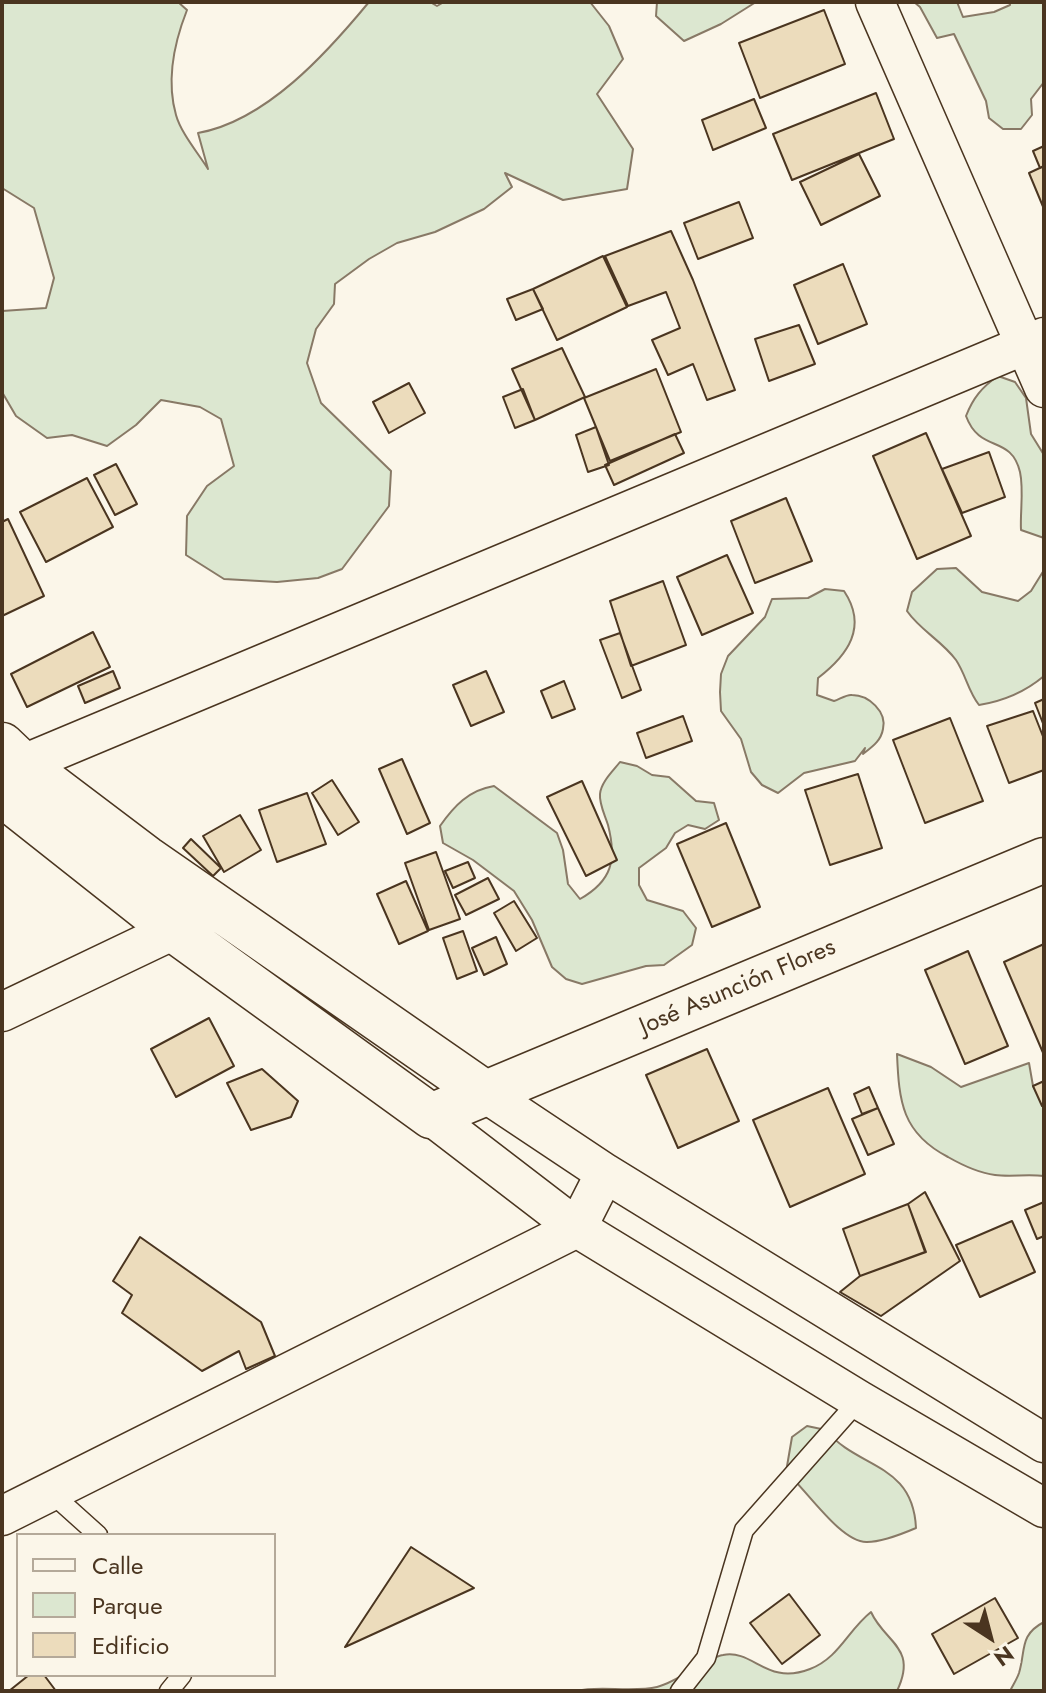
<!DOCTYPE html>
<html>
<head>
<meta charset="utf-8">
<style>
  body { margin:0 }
  #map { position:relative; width:1046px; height:1693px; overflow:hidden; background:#fbf6e9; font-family:Jost,sans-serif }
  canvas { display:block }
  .frame { position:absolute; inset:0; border:4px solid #4a3520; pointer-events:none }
  .legend { position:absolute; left:16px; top:1533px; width:260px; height:144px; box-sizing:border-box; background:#fbf6e9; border:2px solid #b4a999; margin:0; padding:10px 14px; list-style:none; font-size:24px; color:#4a3520 }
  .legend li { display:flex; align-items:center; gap:16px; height:40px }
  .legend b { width:40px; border:2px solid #b4a999 }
  .north { position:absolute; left:950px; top:1597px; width:80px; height:80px; -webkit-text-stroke:6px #fbf6e9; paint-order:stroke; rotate:144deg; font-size:22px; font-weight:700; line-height:32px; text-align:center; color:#4a3520 }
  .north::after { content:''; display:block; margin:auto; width:28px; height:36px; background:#4a3520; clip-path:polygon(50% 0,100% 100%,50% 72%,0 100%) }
</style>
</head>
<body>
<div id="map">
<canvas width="1046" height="1693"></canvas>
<div class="frame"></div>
<ul class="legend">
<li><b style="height:10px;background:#fbf6e9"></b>Calle</li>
<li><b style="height:22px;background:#dce7d0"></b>Parque</li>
<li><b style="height:22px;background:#ecdcbc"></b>Edificio</li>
</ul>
<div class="north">N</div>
</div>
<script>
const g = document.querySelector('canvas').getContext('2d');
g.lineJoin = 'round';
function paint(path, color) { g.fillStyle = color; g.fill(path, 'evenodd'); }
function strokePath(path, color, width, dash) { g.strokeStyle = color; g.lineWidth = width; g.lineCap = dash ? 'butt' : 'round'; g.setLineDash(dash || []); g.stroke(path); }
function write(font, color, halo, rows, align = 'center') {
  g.font = font + ' Jost,sans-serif'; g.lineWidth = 6; g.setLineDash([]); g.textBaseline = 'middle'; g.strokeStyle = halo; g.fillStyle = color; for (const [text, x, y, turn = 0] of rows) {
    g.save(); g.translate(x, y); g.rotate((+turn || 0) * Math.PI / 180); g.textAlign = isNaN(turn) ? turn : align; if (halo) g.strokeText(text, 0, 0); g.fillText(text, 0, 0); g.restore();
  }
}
const green = new Path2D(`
  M2 2H178L187 10C174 43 166 80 176 115 181 133 198 153 208 169L198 133C266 121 327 53 369 2H430L437 6 444 2H590L609 26 623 59 597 94 633 149 627 189 563 200 505 173 512 187 484 209 435 232 397 243 369 259 335 284 334 304 316 329 307 363 321 403 391 471 389 506 342 569 318 578 277 582 224 579 186 555 187 516 207 486 234 466 221 419 200 407 161 400 136 425 107 446 72 435 47 438 16 416 2 392V311L46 308 54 278 34 208 2 188Z
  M657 2H756L721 24 684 41 656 16Z
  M914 2H957L963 17 994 12 1010 5V2H1044V82L1031 99 1032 115 1021 129H1003L989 118 986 101 954 34 937 38 920 7Z
  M998 376 1015 382 1026 398 1031 434 1044 455V538L1021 530C1020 512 1024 490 1020 472 1011 434 980 454 966 416 973 398 982 387 998 376Z
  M956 568 982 592 1018 601 1031 591 1044 570V676C1025 692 1004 701 979 705 968 691 966 675 956 660 942 641 920 630 907 611L912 592 937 569Z
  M825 589 844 591C868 627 848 655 818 678L817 695 834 701C840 699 847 694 852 695 869 695 887 712 883 729 881 741 872 747 863 754L865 748 855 761 804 773 778 793 762 785 751 772 741 739 721 711 720 692 721 674 728 656 765 617 772 599 808 598Z
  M620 762 637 766 652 775 669 777 696 801 714 803 719 820 705 829 688 825 675 833 666 848 639 868V885L647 900 683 911 696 928 692 945 664 965 646 966 582 984 566 979 552 967 532 920 514 891 473 860 443 843 440 826C454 806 469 790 494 786L557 833 563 850 568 884 580 899C612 881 617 860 608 825 605 815 599 804 600 794 601 782 613 771 620 762Z
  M897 1054 931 1067 961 1087 1029 1063 1033 1086 1044 1106V1176C1027 1174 1011 1177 995 1175 979 1173 962 1165 948 1157 902 1133 899 1102 897 1054Z
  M807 1426 826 1430C857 1469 913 1462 916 1528 902 1534 882 1542 867 1542 841 1543 806 1489 786 1472L792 1437Z
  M871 1612C885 1643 918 1647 897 1691H578C597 1685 632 1693 657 1687 680 1681 705 1658 723 1655 754 1649 766 1686 810 1669 839 1658 848 1630 871 1612Z
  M1044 1622V1691H1010C1013 1685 1017 1679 1019 1673 1026 1650 1019 1635 1044 1622Z`);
const building = new Path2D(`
  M824 10 845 64 760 98 739 43Z
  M876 93 894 139 792 180 773 134Z
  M754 99 766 128 713 150 702 120Z
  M1044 146V166L1040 168 1033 151Z
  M859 154 880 196 821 225 800 182Z
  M1044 166V209L1029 173Z
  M739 202 753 238 698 259 684 223Z
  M671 231 693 280 735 390 707 400 693 364 668 375 652 340 680 328 666 292 628 306 605 256Z
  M603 256 627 307 557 340 533 289Z
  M843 264 867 324 818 344 794 285Z
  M533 289 543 309 516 320 507 299Z
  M799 325 815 364 769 381 755 339Z
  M562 348 585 397 535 420 512 369Z
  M656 369 681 432 610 461 584 398Z
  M409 383 425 413 389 433 373 402Z
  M523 389 535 420 515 428 503 397Z
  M596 427 609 465 588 472 576 435Z
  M926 433 971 536 917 559 873 456Z
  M675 434 684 453 614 485 605 465Z
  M989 452 1005 497 962 513 942 469Z
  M116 464 137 504 115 515 94 475Z
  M87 478 113 527 46 562 20 512Z
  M786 498 812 561 755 583 731 521Z
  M8 519 44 596 2 616V522Z
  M727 555 753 613 702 635 677 577Z
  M663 581 686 645 631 666 610 601Z
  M93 632 110 667 27 707 11 674Z
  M620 633 641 690 622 698 600 640Z
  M113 671 120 688 85 703 78 686Z
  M486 671 504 712 471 726 453 685Z
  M564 681 575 709 552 718 541 691Z
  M1044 699V726L1035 703Z
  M1033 711 1044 739V770L1009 783 987 726Z
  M683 716 692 741 646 758 637 733Z
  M950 718 983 801 925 823 893 740Z
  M402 759 430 823 407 834 379 769Z
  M858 774 882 848 830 865 805 790Z
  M332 780 359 822 338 835 312 793Z
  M582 781 617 860 586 876 547 797Z
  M307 793 326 844 277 862 259 810Z
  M240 815 261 850 224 872 203 836Z
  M726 823 760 907 712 927 677 844Z
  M191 839 221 868 213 876 183 848Z
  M436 852 460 919 429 930 405 863Z
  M468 862 475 878 453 888 445 871Z
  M488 878 499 899 466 915 455 895Z
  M406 881 428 931 399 944 377 894Z
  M514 901 537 938 516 951 494 913Z
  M463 931 477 971 457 979 443 938Z
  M496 937 507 964 484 975 472 948Z
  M1044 944V1055L1004 962Z
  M968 951 1008 1046 965 1064 925 970Z
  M209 1018 234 1066 176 1097 151 1049Z
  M707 1049 739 1121 678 1148 646 1075Z
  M262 1069 298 1101 291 1117 251 1130 227 1083Z
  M1044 1081V1105L1042 1106 1033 1086Z
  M869 1087 878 1108 862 1114 854 1094Z
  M828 1088 865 1174 790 1207 753 1120Z
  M878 1108 894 1144 868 1155 852 1119Z
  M925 1192 960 1261 881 1316 840 1292 860 1276 926 1252 908 1204Z
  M1044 1202V1236L1037 1239 1025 1210Z
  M908 1204 925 1252 860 1276 843 1229Z
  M1012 1221 1035 1272 980 1297 956 1245Z
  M140 1237 261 1322 275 1356 246 1369 239 1351 202 1371 122 1313 132 1295 113 1281Z
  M411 1547 474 1588 345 1647Z
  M789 1594 820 1635 782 1664 750 1623Z
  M995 1598 1018 1638 954 1674 932 1634Z
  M29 1675H44L56 1691H9Z`);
const service = new Path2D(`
  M49 1491 98 1535
  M169 1691 182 1675
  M680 1691 706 1658 744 1530 859 1400`);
const minor = new Path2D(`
  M875 2 1044 388
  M2 773 1044 337
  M2 1012 174 930
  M485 1093 605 1173 1044 1443
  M431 1116 577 1228 859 1400 1044 1508
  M2 1516 577 1228 605 1173`);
const tertiary = new Path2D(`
  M2 745 23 765 146 858 485 1093
  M2 794 174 930 431 1116 1044 860`);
const streetNames = [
  ["José Asunción Flores",738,988,-23]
];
paint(green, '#dce7d0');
strokePath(green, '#887966', 2);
paint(building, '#ecdcbc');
strokePath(building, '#4a3520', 2);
strokePath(service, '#4a3520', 21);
strokePath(minor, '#4a3520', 41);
strokePath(tertiary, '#4a3520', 47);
strokePath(service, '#fbf6e9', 18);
strokePath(minor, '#fbf6e9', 38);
strokePath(tertiary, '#fbf6e9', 44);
write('24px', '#4a3520', '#fbf6e9', streetNames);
</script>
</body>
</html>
